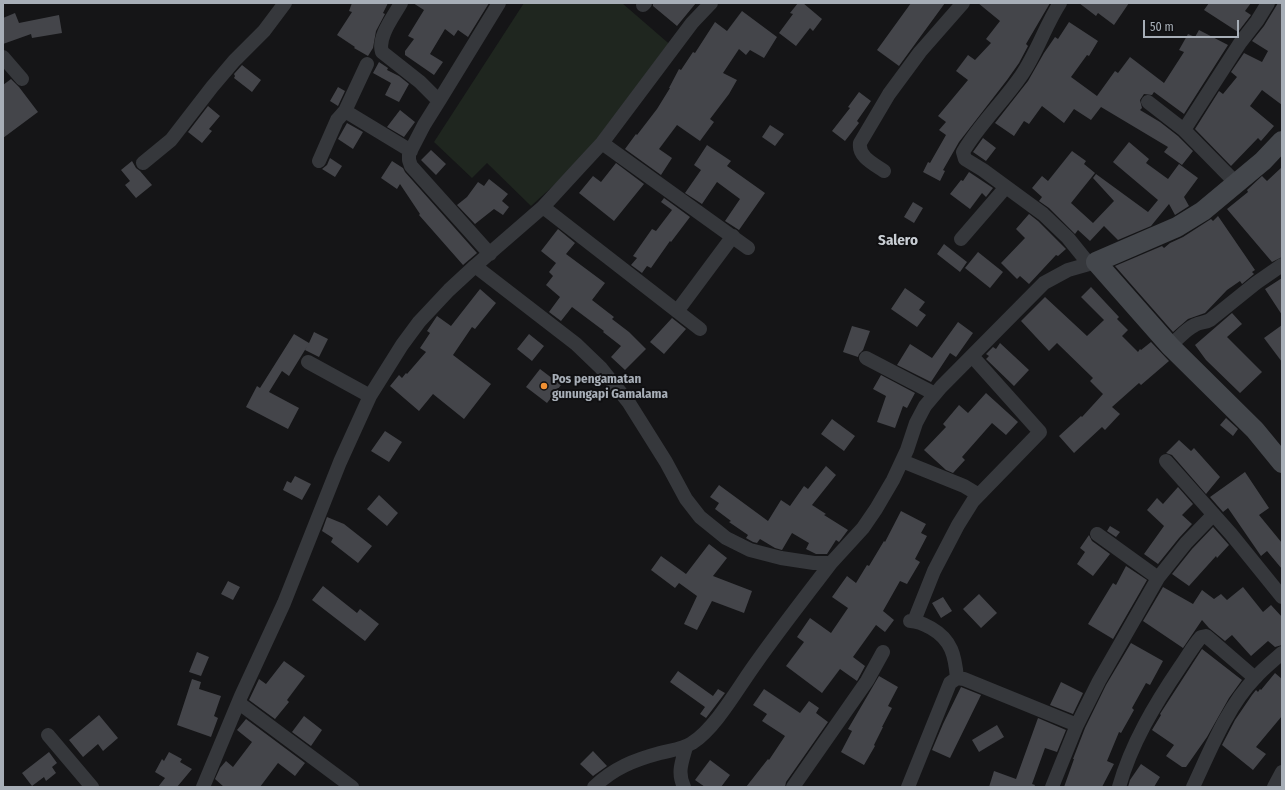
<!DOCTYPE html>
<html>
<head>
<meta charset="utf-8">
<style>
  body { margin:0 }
  #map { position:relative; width:1285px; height:790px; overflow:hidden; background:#151517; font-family:"Fira Sans Condensed",sans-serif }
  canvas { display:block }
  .frame { position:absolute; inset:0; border:4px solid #a7aeb7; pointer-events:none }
  .scale { position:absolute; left:1143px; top:20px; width:96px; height:18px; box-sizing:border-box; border:2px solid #a7aeb7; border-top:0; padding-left:5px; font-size:12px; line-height:14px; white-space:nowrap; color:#a7aeb7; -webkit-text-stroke:3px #101012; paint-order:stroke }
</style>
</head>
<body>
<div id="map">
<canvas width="1285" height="790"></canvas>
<div class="frame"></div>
<div class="scale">50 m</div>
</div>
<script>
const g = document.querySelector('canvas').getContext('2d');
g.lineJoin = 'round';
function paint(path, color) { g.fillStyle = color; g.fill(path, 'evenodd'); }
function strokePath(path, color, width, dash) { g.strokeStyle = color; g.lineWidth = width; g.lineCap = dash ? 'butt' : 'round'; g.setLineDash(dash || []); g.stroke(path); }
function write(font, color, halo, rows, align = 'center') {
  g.font = font + ' "Fira Sans Condensed",sans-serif'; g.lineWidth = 4; g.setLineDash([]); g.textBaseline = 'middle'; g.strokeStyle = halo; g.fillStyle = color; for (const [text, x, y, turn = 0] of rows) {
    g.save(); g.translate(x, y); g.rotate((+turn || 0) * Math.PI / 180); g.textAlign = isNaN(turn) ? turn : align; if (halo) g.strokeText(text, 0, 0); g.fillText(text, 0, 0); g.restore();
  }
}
const green = new Path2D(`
  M524 3H622L674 48 577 164 531 206 487 163 472 178 434 142Z`);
const building = new Path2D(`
  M352 3H388L383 13 385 14 376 31 373 48 368 56 354 48 355 47 337 35 352 12 349 11Z
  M413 3H489L468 37 458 30 454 36 445 29 430 54 443 62 434 75 405 55V51L414 39 408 36 424 10Z
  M653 3H696L677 26 653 6Z
  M798 3H803L822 19 813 31 810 28 796 46 779 33 793 14 790 13Z
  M911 3H945L899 66 877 50Z
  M978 3H1050L1026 44 1028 46 1019 63 1007 80 959 142 943 170 945 171 940 181 923 172 928 162 930 163 946 135 939 130 946 122 938 116 968 80 956 71 968 55 975 60 991 43 986 39 1000 21Z
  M1079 3H1129L1114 25 1098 13 1096 16Z
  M1209 3H1251L1245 11 1251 15 1238 32 1204 10Z
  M1278 3H1282V105L1262 90 1250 106 1274 126 1261 141 1258 138 1231 166 1195 129 1219 91 1223 94 1237 77 1231 72 1244 53 1262 62 1268 51 1252 41 1264 26Z
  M742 11 777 37 764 58 750 50 746 55 739 49 723 73 737 80 729 94 710 119 714 122 700 141 677 125 659 149 672 158 661 175 625 149 636 134 637 135 657 109 670 88H669L679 69 681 70 693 52 695 53 715 22 727 31Z
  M15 13 19 23 59 15 62 33 32 38 31 34 3 44V18Z
  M1069 22 1098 41 1089 56 1087 55 1071 77 1097 96 1115 71 1118 73 1130 57 1164 83 1184 52 1179 50 1188 34 1195 37 1199 30 1228 45 1184 114 1154 92 1152 95 1144 94 1140 100 1142 108 1140 110 1160 122 1178 136 1193 151 1182 165 1164 152 1168 147 1101 107 1091 120 1074 109 1064 123 1042 106 1029 124 1024 121 1014 136 995 123 1028 81 1044 53 1055 37 1058 39Z
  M379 62 388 68 387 70 399 76 409 84 399 102 385 95 391 83 373 73Z
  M242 65 261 80 252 92 234 78 235 76 234 74Z
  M11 79 19 87 38 112 3 138V85Z
  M338 87 345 91 338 106 330 101Z
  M859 92 871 101 857 121 859 123 845 141 832 131 850 108 848 107Z
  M208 106 220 116 209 129 212 131 202 143 188 132Z
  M400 110 415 122 404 137 387 127Z
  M347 123 363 132 353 149 338 139Z
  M770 125 784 134 775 146 762 137Z
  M983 138 996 148 986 161 973 152Z
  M1129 142 1149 159 1146 163 1168 179 1179 164 1198 178 1184 197 1189 206 1175 215 1169 204 1151 226 1118 240 1104 226 1090 241 1078 230 1075 234 1049 208 1039 201 1042 197 1032 188 1042 176 1048 181 1072 151 1086 161 1084 164 1095 173 1071 203 1093 223 1114 201 1093 178 1096 174 1148 212 1158 200 1113 162Z
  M707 145 731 161 727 166 765 193 739 230 725 221 740 199 717 182 702 204 685 193 701 170 694 165Z
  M431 150 446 164 436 175 421 160Z
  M330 158 342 166 335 177 322 169 327 165Z
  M132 161 136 168 140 171 152 185 136 198 125 185 130 181 121 170Z
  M392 161 403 168 405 172 477 253 463 265 419 215 420 214 400 184 397 189 381 178Z
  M616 163 644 184 614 221 579 193 593 176 601 182Z
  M1282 167V257L1272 262 1227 209 1248 192 1247 190 1262 176 1267 181Z
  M969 172 993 188 986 197 982 193 970 209 950 194 961 180 963 181Z
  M489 179 508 194 502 201 509 207 503 215 494 209 475 224 457 205 467 197 478 182 484 186Z
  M664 198 690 217 671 242 670 241 651 268 647 266 642 273 631 265 637 258 633 256 652 229 656 231 672 210 661 202Z
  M913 202 923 208 914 223 904 217Z
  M1029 214 1038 221 1066 249 1058 256 1056 255 1029 284 1020 276 1017 279 1001 263 1025 238 1016 229Z
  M1218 216 1255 270 1252 272 1254 274 1242 284 1240 281 1227 290 1205 313 1188 319 1173 332 1115 266 1162 246 1164 248 1170 243 1183 237 1211 219 1213 221Z
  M558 229 575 243 566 254 605 283 592 300 614 317 612 319 629 332 646 349 625 370 611 357 621 346 603 332 604 331 572 307 561 321 549 312 560 297 546 285 553 276 549 272 556 263 541 251Z
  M944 244 967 262 960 272 937 254Z
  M978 252 1003 272 990 288 965 268Z
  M1282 278V315L1265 289Z
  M1091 287 1119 317 1117 319 1128 330 1122 336 1138 352 1140 349 1141 350 1151 342 1169 361 1141 385 1139 383 1112 407 1120 414 1105 430 1102 427 1074 453 1059 436 1081 416 1082 417 1103 394 1090 381 1093 378 1057 343 1049 351 1021 321 1045 297 1087 336 1104 320 1081 297Z
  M905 288 925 302 919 310 926 315 917 327 891 309Z
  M480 289 496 303 475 329 472 327 453 355 491 384 464 419 433 394 419 411 390 386 399 375 402 378 406 373 407 374 426 352 420 348 430 333 427 331 437 316 451 326Z
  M1232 313 1242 324 1227 337 1262 372 1240 393 1206 360 1195 345Z
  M672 318 686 329 664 354 650 342Z
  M958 322 973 333 956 357 950 353 931 382 897 365 910 344 932 358Z
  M1282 325V362L1264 338Z
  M852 326 870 331 863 350 859 354 858 357 843 352Z
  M314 332 328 339 319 357 305 350 308 345 289 376 282 371 269 392 299 408 288 429 246 407 257 386 260 388 294 334 309 343Z
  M529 334 544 346 532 361 517 349Z
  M1000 343 1029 370 1014 386 986 359 989 356 986 354 993 347 996 349Z
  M540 369 561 385 547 403 526 387Z
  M881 375 915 393 907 408 903 406 895 428 877 422 886 396 873 389Z
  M986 393 1018 422 1006 435 992 423 962 457 965 460 953 473 946 470 924 450 946 427 943 424 959 405 968 413Z
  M1226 418 1238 429 1233 436 1220 425Z
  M832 419 855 436 844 451 821 434Z
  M385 431 402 442 389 462 371 451Z
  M1179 440 1191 451 1194 448 1220 477 1206 494 1172 455 1166 453Z
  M826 466 836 475 812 505 826 514 824 515 848 530 839 542 836 540 827 554H816L806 549 809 543 792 533 782 550 775 548 760 539 757 543 753 542 746 538 748 535 729 522 731 521 715 509 719 503 710 497 719 485 768 521 781 500 790 506 804 486 808 489Z
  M1245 472 1269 508 1259 515 1282 543V569L1267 551 1261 556 1228 508 1223 512 1210 497Z
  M295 476 311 484 302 500 283 490 287 481 291 483Z
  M1178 487 1193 504 1182 515 1192 524 1179 538 1158 564 1144 554 1164 526 1147 510 1157 498 1163 504Z
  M379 495 398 513 387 526 367 509Z
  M901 511 926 524 921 533 927 536 915 559 920 562 907 584 900 581 883 611 894 620 885 632 876 625 853 657 865 666 857 681 840 669 822 693 786 666 804 642 797 637 810 618 831 633 848 608 832 597 847 576 856 583 867 565 869 566 884 541 885 542Z
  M327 517 344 524 372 546 358 563 331 542 333 538 322 531Z
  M1110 526 1120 532 1116 537 1107 531Z
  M1213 527 1229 545 1217 558 1216 556 1189 586 1172 574 1192 549Z
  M1089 535 1092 541 1110 554 1093 576 1077 564 1085 552 1080 548Z
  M709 544 727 558 713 576 752 591 744 613 712 601 697 630 684 624 697 596 679 583 675 588 651 570 661 556 686 574Z
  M1126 566 1147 580 1113 639 1088 624 1113 583 1116 585Z
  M228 581 240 587 233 600 221 594Z
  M323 586 357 613 360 609 379 624 365 641 312 600Z
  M1163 587 1193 604 1202 590 1214 599 1221 594 1227 600 1243 587 1263 612 1271 605 1282 617V645L1275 647 1268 641 1251 656 1232 635 1225 641 1209 628 1202 620 1183 648 1143 621Z
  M979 594 997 613 981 628 963 609Z
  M943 597 952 611 941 618 932 603Z
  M1131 643 1163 661 1150 685 1146 683 1132 708 1134 710 1121 733 1119 732 1107 761 1114 764 1102 787H1064L1074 759H1073L1085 728 1106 685Z
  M1202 649 1242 680 1229 698 1207 737 1186 767H1182L1166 756 1174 745 1152 730 1161 715 1160 714 1169 700Z
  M197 652 209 657 201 676 189 672Z
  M284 661 305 676 287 700 289 702 275 719 249 700 259 679 266 684Z
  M678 671 713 696 718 689 725 693 706 718 700 714 705 707 670 682Z
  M1275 673 1282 679V716L1256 747 1266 754 1253 770 1222 745 1235 720 1252 695 1256 690 1258 692 1260 689 1261 690Z
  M879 676 898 687 888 706 892 708 882 727H883L874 745 875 746 864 765 841 752 852 731 848 729Z
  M192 679 201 682 199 689 221 696 214 716 218 718 211 737 177 725Z
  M1061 682 1083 693 1073 714 1050 705Z
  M961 687 981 695 950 758 932 750 943 724Z
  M764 689 800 713 809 701 819 708 816 713 828 722 786 782 785 787H746L768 759 769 760 785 736 762 721 767 714 753 705Z
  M99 715 118 738 103 751 98 744 83 757 69 740Z
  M304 716 322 730 311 746 292 732Z
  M1038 718 1066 730 1057 752 1045 748 1032 784 1035 785 1034 787H989L994 771 1016 779Z
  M246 719 305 763 295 776 278 763 260 787H224L215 779 220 768 226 761 233 767 252 742 237 730Z
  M997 725 1004 737 979 752 972 740Z
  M593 751 607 766 593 776 580 764Z
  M49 752 57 763 52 767 56 773 46 781 44 777 32 786 22 773Z
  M169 752 182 759 180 762 192 769 177 787H158L165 778 155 772 162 759 164 761Z
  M710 760 730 775 721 787H705L695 780Z
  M1141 764 1160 777 1154 787H1128L1130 780Z`);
const street = new Path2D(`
  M401 3C394 16 377 37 382 52L420 82 439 101 424 125 409 154V160L411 166 490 254
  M711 3 692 23 602 143 577 170 543 207 475 266 576 344 601 368 629 403 666 462 686 499 700 517 726 538 750 550 781 558 814 563H831L863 528 876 509 893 480 907 450 916 423 925 406 941 387 1044 283 1068 270 1096 262
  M1060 3C1045 26 1037 53 1021 76 1003 102 979 125 963 152L965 159 983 170 1043 214 1068 238 1089 264
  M643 5 645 3
  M3 57 22 79
  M439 101 499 3
  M1148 102 1184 130
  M345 111 367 64
  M602 143 748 248
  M319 161 337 120 345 111 411 151
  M143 163 171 140 212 87 234 61 264 31 285 3
  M884 171C874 164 858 157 860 143L889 94 920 52 963 3
  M1236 183 1184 130 1240 43 1257 21 1268 3
  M543 207 700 329
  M961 239 1006 187
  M678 310 733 236
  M1170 346C1178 339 1186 329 1195 325 1200 322 1205 323 1210 320L1256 283 1282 265
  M866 358 935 394
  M308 362 370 396
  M902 461 964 486 979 495
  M1166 461 1231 534 1282 597
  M1097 534 1158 578
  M910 621C917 621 924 624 931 628 952 640 955 656 957 678
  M914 621 934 571 958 525 973 501 1040 432 972 356
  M239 703 352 787
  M48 735 92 787
  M203 787 241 696 284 603 340 462 370 396 402 345 419 322 449 290 475 266
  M594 787C614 768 634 760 660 753 671 750 683 749 692 743 716 728 739 686 756 663 780 629 806 596 831 563
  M684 787C677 772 682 762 686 747
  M793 787 867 681 883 652
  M908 787 950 683 957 678 964 679 1077 725
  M1052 787 1077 725 1099 681 1158 578 1186 543 1213 515
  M1119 787C1131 744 1155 704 1180 667 1187 657 1193 646 1201 637L1206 636 1212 641 1255 678
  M1193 787C1210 751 1227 707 1255 678 1263 669 1273 661 1282 653
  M1274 787 1282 772`);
const secondary = new Path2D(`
  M1282 141 1263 161 1203 211 1177 227 1096 262 1170 346 1255 430 1282 463`);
const markers = [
  [544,386,4,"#f09033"]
];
const poiNames = [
  ["Pos pengamatan",552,379],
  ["gunungapi Gamalama",552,394]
];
const quarterNames = [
  ["Salero",898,241]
];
paint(green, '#1f261f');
paint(building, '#44454a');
strokePath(street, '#36383c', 14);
strokePath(secondary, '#44474c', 20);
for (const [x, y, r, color] of markers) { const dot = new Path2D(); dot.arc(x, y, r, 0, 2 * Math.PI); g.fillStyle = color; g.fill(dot); strokePath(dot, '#101012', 1.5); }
write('bold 13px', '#a7aeb7', '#101012', poiNames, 'left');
write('bold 15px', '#c8cdd3', '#101012', quarterNames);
</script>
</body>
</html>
